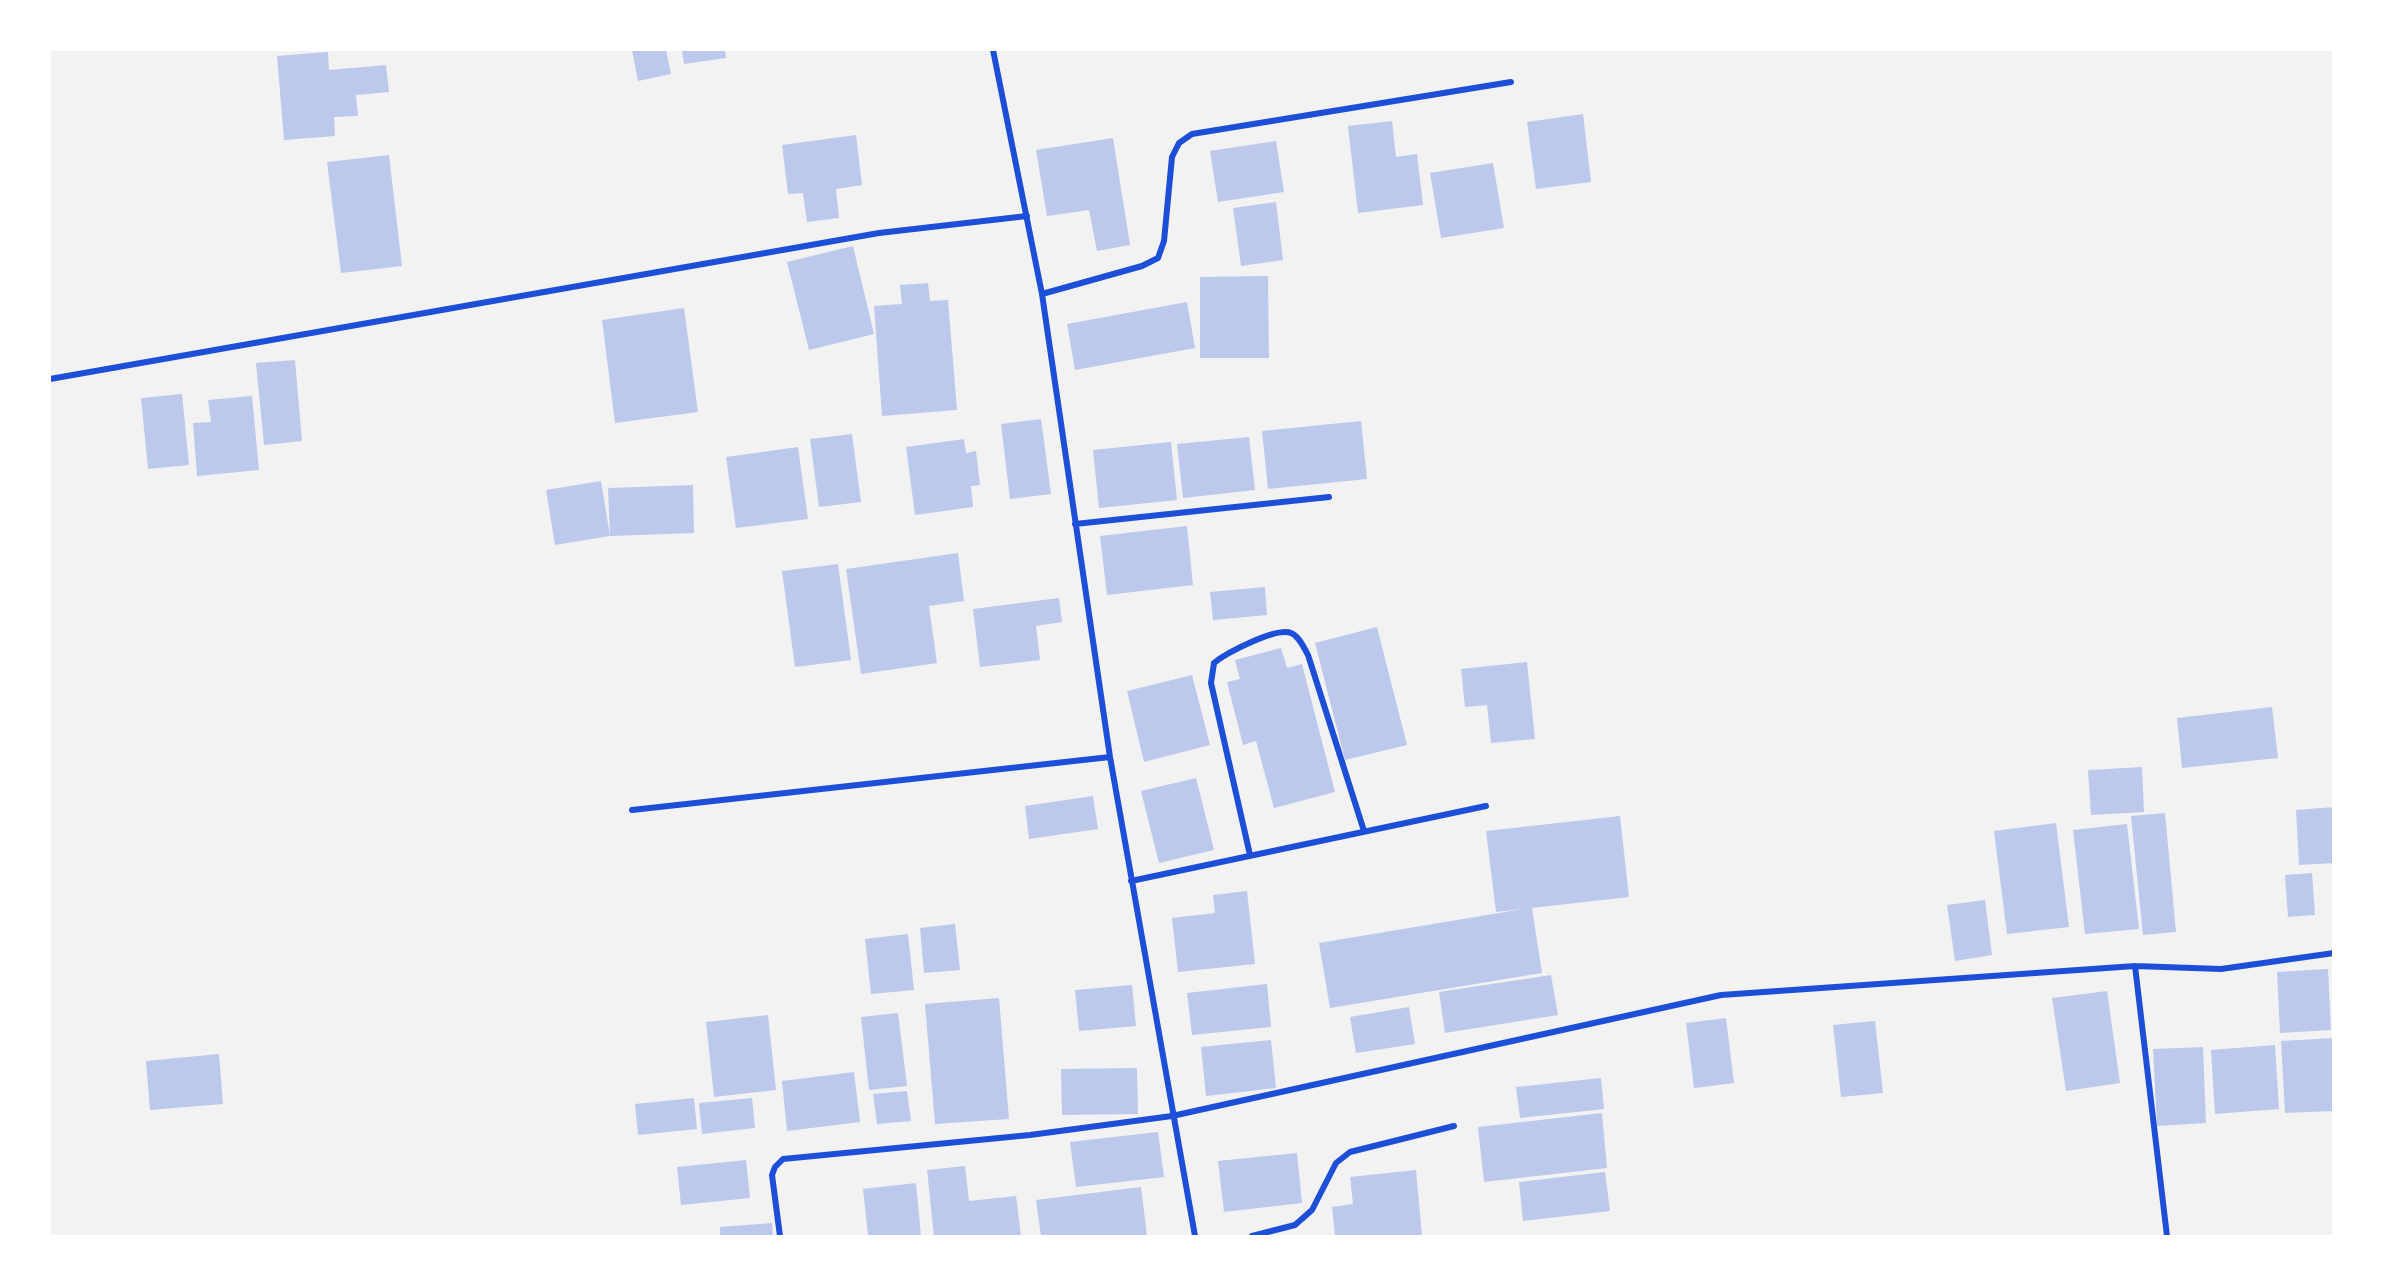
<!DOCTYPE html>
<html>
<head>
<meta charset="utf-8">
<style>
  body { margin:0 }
  #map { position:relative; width:2383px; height:1286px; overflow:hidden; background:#f2f2f2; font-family:"Asap Condensed",sans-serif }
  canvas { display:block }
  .frame { position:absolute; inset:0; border:51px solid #fff; pointer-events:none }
</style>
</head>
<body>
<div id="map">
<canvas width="2383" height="1286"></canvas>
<div class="frame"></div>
</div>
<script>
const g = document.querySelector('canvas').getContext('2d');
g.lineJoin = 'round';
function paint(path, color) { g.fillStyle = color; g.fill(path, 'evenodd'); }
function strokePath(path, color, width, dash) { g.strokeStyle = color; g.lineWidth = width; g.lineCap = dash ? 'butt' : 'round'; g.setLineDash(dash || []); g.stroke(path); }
const building = new Path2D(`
  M632 50H666L671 74 638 81Z
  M682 50H725L726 58 684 64Z
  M328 52 329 70 386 65 389 92 356 95 358 116 334 117 335 136 284 140 277 56Z
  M1583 114 1591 182 1536 189 1527 122Z
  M1392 121 1396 157 1417 154 1423 205 1358 213 1348 126Z
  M856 135 862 185 836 189 839 218 807 222 803 193 788 194 782 145Z
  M1113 138 1130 245 1097 251 1089 210 1047 216 1036 150Z
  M1276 141 1284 192 1218 202 1210 151Z
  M389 155 402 266 341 273 327 162Z
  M1493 163 1504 228 1441 238 1430 173Z
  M1276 202 1283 260 1241 266 1233 208Z
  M853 246 874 334 809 350 787 262Z
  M1268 276 1269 358H1200V277Z
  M928 283 930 301 948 300 957 410 882 416 874 306 902 304 900 285Z
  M1187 302 1195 348 1075 370 1067 324Z
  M684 308 698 412 615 423 602 320Z
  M295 360 302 441 264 445 256 363Z
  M182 394 189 465 148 469 141 398Z
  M252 396 259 470 197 476 193 423 211 422 208 400Z
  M1041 419 1051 494 1010 499 1001 424Z
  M1361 421 1367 479 1268 489 1262 431Z
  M852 434 861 502 819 507 810 439Z
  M1249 437 1255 490 1183 498 1177 444Z
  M964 439 966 453 976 451 980 485 971 486 973 507 915 515 906 447Z
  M1171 442 1177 500 1099 508 1093 450Z
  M798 447 808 519 736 528 726 457Z
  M601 481 610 536 608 488 693 485 694 533 610 536 555 545 546 490Z
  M1187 526 1193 585 1107 595 1100 536Z
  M958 553 964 601 929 606 937 663 861 674 846 569Z
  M838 564 851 660 795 667 782 571Z
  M1265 587 1267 615 1213 620 1210 592Z
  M1059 598 1062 622 1036 626 1040 660 980 667 973 609Z
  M1377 627 1407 745 1345 760 1315 643Z
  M1281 648 1287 668 1302 664 1335 792 1274 808 1256 741 1243 745 1227 682 1240 679 1235 660Z
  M1527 662 1535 739 1491 743 1487 705 1465 707 1461 669Z
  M1192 675 1210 745 1144 762 1127 691Z
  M2272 707 2278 758 2182 768 2177 718Z
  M2142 767 2144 812 2091 815 2088 770Z
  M1196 778 1214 850 1159 863 1141 791Z
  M1093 796 1098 829 1029 839 1025 806Z
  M2334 807V863L2299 865 2296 810Z
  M2165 813 2176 932 2143 935 2131 816Z
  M1620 816 1629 897 1532 908 1542 973 1330 1008 1319 943 1523 909 1496 912 1486 831Z
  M2056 823 2069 927 2007 934 1994 831Z
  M2127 824 2139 929 2085 934 2073 830Z
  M2312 873 2315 915 2288 917 2285 875Z
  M1247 891 1255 964 1178 972 1172 918 1215 913 1213 895Z
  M1985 900 1992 955 1955 961 1947 905Z
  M955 924 960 970 924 973 920 928Z
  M908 934 914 990 871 994 865 939Z
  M2328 969 2331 1030 2280 1033 2277 972Z
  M1551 975 1558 1015 1445 1033 1439 992Z
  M1267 984 1271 1027 1192 1035 1187 993Z
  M1132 985 1136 1026 1079 1031 1075 990Z
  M2107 991 2120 1083 2066 1091 2052 998Z
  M999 998 1009 1119 935 1124 925 1004Z
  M1409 1007 1415 1044 1356 1053 1350 1017Z
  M898 1013 907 1086 869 1090 861 1017Z
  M768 1015 776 1090 714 1097 706 1022Z
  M1726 1018 1734 1083 1694 1088 1686 1023Z
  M1875 1021 1883 1093 1841 1097 1833 1025Z
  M2334 1038V1111L2285 1113 2281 1041Z
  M1271 1040 1276 1088 1206 1096 1201 1047Z
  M2275 1045 2279 1109 2215 1114 2211 1050Z
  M2203 1047 2206 1123 2157 1126 2153 1049Z
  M219 1054 223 1104 150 1110 146 1061Z
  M1137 1068 1138 1114 1062 1115 1061 1069Z
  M854 1072 860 1122 787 1131 782 1081Z
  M1601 1078 1604 1109 1520 1118 1516 1087Z
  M907 1091 911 1121 877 1124 873 1094Z
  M694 1098 697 1129 638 1135 635 1104Z
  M752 1098 755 1128 702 1134 699 1103Z
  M1602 1113 1607 1168 1484 1182 1478 1127Z
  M1158 1132 1164 1177 1076 1187 1070 1142Z
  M1297 1153 1302 1203 1224 1212 1218 1161Z
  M746 1160 750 1198 681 1205 677 1167Z
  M965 1166 969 1201 1016 1196 1021 1236H934L927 1170Z
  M1416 1170 1422 1236H1335L1332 1207 1353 1204 1350 1177Z
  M1605 1172 1610 1211 1523 1221 1519 1182Z
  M916 1183 921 1236H868L863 1189Z
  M1141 1187 1147 1236H1041L1036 1200Z
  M772 1223 773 1236H720V1227Z`);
const minor = new Path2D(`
  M993 50 1042 294 1110 757 1195 1236
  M1042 294 1142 266 1158 258 1164 241 1172 157 1179 143 1192 134 1511 82
  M50 379 879 233 1027 216
  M1075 524 1329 497
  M632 810 1110 757
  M1250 855 1211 683 1214 663C1226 653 1276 627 1291 633 1299 636 1304 648 1308 655L1364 831
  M1131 881 1486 806
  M2135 966 2167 1236
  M780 1236 772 1175 775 1167 783 1159 1030 1135 1172 1116 1721 995 2135 966 2221 969 2334 953
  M1252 1236 1295 1225 1312 1210 1336 1163 1350 1152 1454 1126`);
paint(building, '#bdc9ec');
strokePath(minor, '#1d4ed8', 6);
</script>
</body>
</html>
